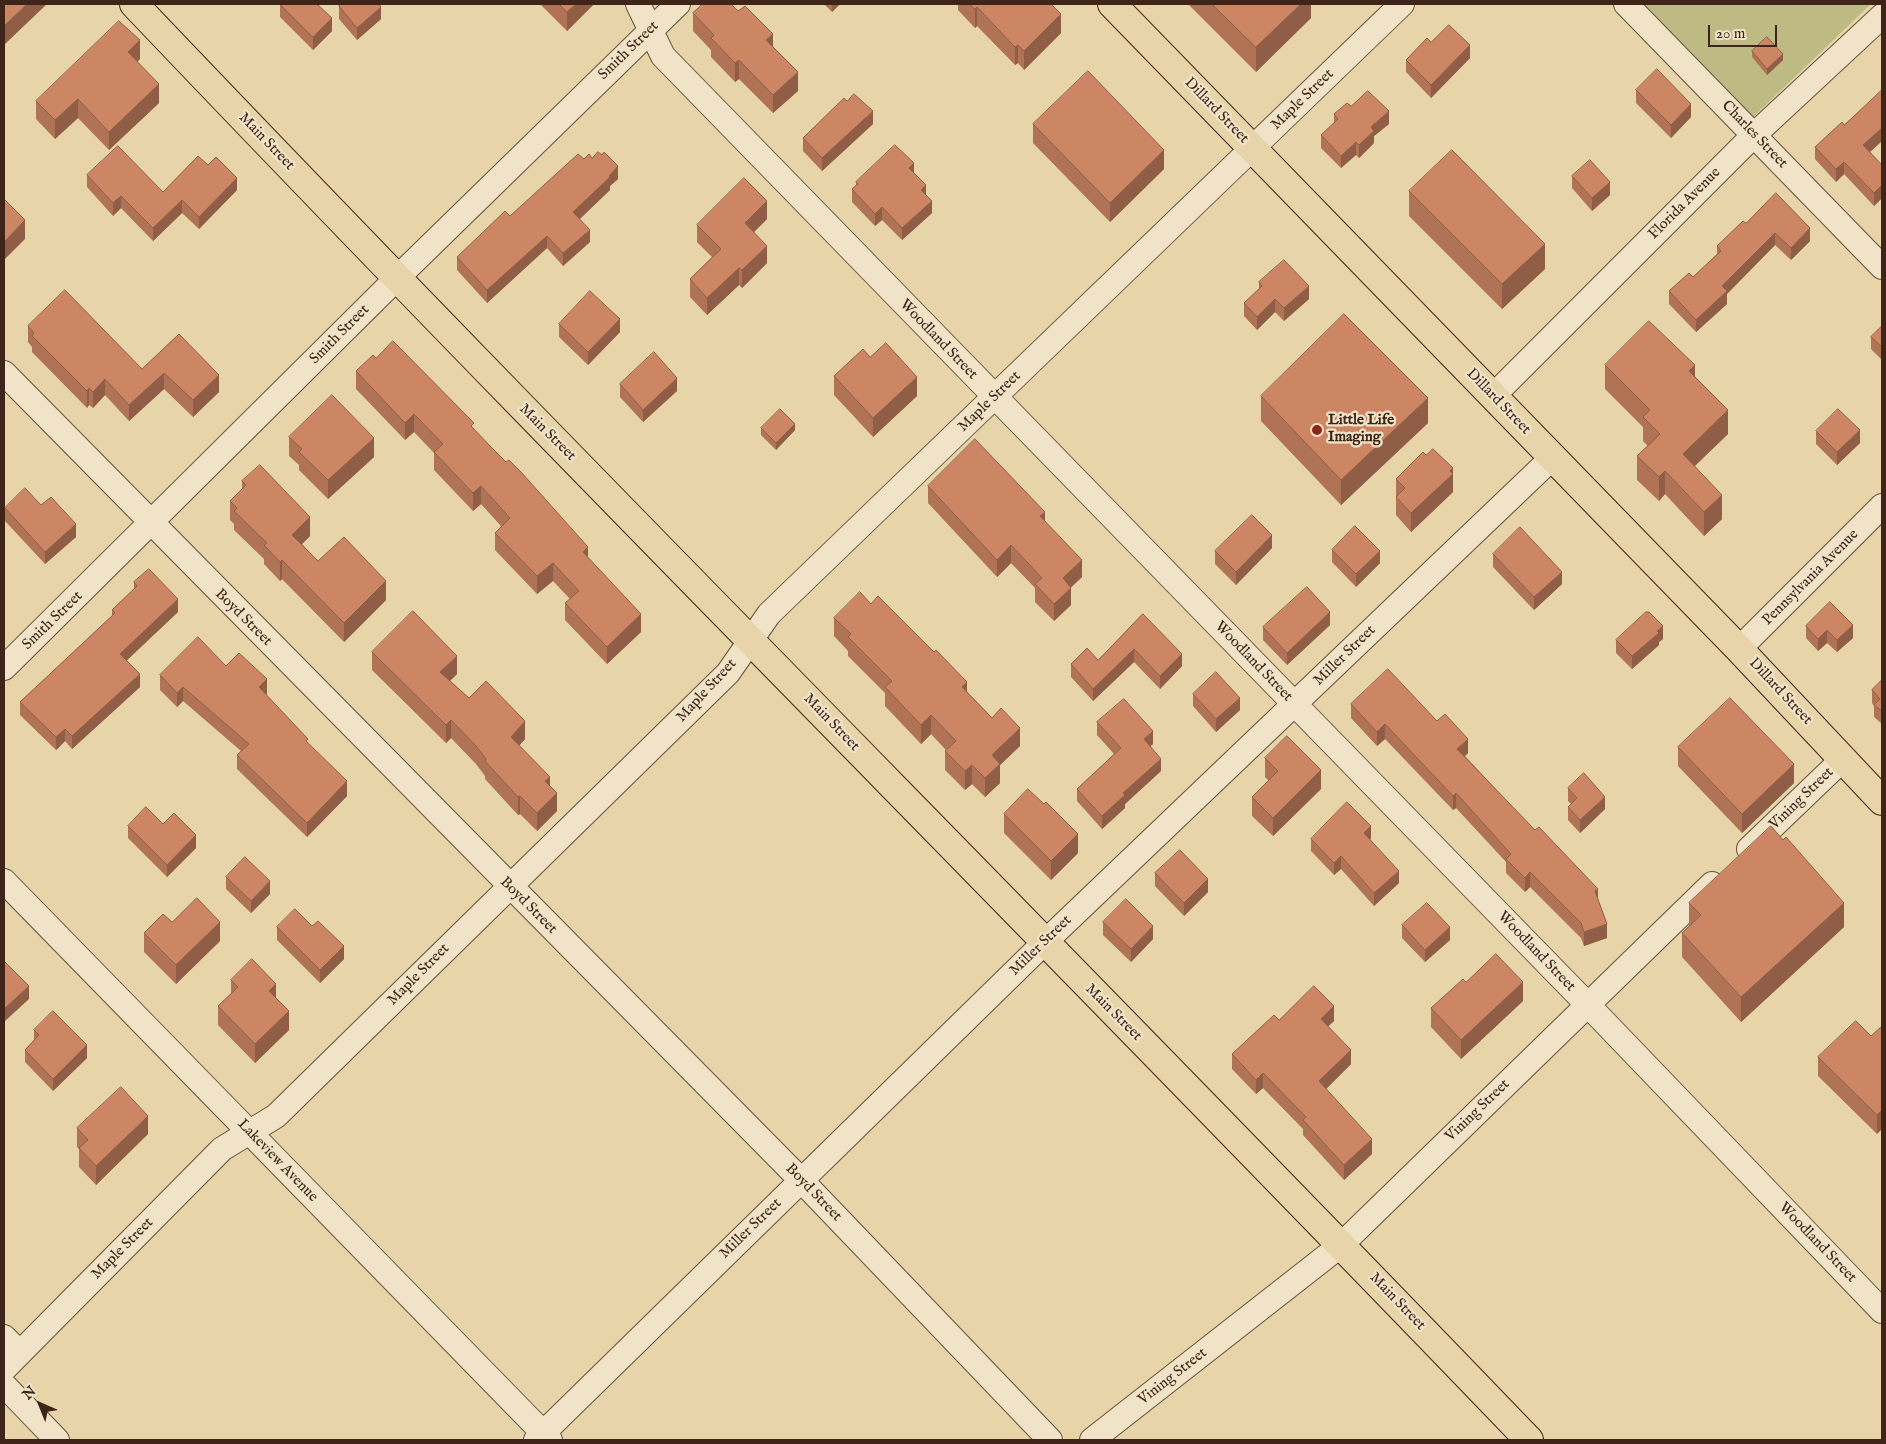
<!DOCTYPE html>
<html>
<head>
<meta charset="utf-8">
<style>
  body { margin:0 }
  #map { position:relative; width:1886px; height:1444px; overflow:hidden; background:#e8d4a9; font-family:"IM FELL English",serif }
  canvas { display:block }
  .frame { position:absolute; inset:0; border:5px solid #3e2419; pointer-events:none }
  .north { position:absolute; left:15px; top:1379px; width:50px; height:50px; -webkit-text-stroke:4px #f0e3c7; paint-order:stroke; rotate:316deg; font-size:14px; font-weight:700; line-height:20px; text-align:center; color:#3e2419 }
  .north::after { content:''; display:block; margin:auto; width:18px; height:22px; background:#3e2419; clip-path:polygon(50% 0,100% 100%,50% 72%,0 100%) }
  .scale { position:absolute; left:1708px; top:25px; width:69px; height:22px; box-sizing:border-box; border:2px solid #3e2419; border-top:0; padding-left:6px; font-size:15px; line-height:18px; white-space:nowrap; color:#3e2419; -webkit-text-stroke:4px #f0e3c7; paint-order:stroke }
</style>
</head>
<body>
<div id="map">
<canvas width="1886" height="1444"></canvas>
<div class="frame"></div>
<div class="north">N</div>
<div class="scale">20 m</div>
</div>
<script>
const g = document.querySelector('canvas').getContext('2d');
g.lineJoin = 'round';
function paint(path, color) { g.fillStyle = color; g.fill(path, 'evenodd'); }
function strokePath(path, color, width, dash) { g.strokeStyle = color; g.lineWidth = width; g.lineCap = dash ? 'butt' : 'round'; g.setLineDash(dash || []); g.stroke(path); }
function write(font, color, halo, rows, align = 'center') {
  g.font = font + ' "IM FELL English",serif'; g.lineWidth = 4.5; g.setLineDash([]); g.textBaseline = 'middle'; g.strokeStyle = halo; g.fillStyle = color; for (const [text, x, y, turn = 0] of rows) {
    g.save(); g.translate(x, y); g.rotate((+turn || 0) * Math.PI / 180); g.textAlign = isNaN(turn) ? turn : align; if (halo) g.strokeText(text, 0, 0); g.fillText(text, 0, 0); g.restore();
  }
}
const green = new Path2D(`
  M1641 4H1871L1751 119Z`);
const minor = new Path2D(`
  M638 4 663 56 1587 1004 1882 1311
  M1626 4 1882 267
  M4 373 801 1180 1050 1440
  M1493 396 1754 135 1882 16
  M1739 649 1882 506
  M4 668 396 279 678 4
  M1749 849 1843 759
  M4 881 550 1440
  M4 1337 20 1353
  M4 1369 222 1149 276 1116 728 673 769 614 1402 4
  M4 1385 57 1440
  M536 1440 1044 943 1552 458
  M1092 1440 1341 1245 1712 884`);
const major = new Path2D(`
  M134 4C594 487 1067 959 1529 1440
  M1112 4 1739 649 1882 801`);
const wall = new Path2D(`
  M280 4 332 31 313 50 280 17Z
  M540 4H594L567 31Z
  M824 4H840L832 12Z
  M958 4H1051L1061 33 1024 70 1018 63 1015 65 977 26 975 28 958 10Z
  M1188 4H1311V18L1256 72Z
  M339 6 381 19 357 40 339 19Z
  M693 13 773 46 798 91 773 113 739 79 735 82 711 57V50L693 31Z
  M1431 42 1470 58 1431 98 1406 72V60Z
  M1752 51 1783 60 1767 75 1752 57Z
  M140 59 137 62 159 103 109 150 78 118 55 139 36 119V101Z
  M1882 83V141L1870 152 1882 165V198L1874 206 1844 174 1836 182 1815 159V147L1844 125 1881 92V85Z
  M1636 90 1691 117 1671 138 1636 103Z
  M847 101 873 124 822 171 803 151V138Z
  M1351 106 1389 124 1374 136V143L1359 158 1356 155 1341 168 1321 148V135L1334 123V114Z
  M1033 124 1164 169 1110 222 1033 143Z
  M592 158 618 179 610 186V190L580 219 590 242 563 266 547 248 487 303 457 270V257L510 216 584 159Z
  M208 165 237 190 199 229 182 213 153 241 121 208 113 216 87 187V175L163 192Z
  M914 173 926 195 932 213 902 240 882 220 875 226 852 202V189L856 185V182Z
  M1572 176 1610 195 1592 211 1572 188Z
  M1409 191 1545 269 1502 309 1409 216Z
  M767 219 754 232 767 263 742 288 739 285 707 315 690 297V279L712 257 697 242V225Z
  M1746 223 1810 241 1791 260 1775 245 1727 294V304L1696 332 1669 304V291L1693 277 1717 254V246Z
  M1259 282 1309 299 1284 321 1275 312 1257 330 1244 316V303L1259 289Z
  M559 324 620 332 588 365 559 337Z
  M28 326 142 369 179 334 219 392 193 417 164 389 129 421 105 395 93 408 89 405 87 408 32 352V347L28 342Z
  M1882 326V360L1871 349V337Z
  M870 357 917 396 873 437 834 395V376Z
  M376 358 474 429 588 558 641 632 607 664 565 620V603L570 599 553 581 537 594 495 550V533L501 526 481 504 473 511 434 470V453L414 432 405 440 356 389V371Z
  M1605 365 1695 376 1728 434 1695 466 1722 519 1704 536 1665 494 1659 501 1637 480V456L1648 446 1643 441V427L1605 389Z
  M620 384 677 391 643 422 620 397Z
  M1261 396 1428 423 1341 505 1261 421Z
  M761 428 795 430 776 450 761 435Z
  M1816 431 1860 443 1837 465 1816 444Z
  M289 437 374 457 328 499 299 470V465L289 456Z
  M1426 455 1453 468V492L1411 532 1396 515V479Z
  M242 481 310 536 302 544 318 561 386 600 344 642 282 579 280 581 264 564V559L234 530V524L230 520V501L242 489Z
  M928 486 1045 521 1082 577 1071 587V605L1054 621 1035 602V588L1011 563 997 577 928 503Z
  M41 505 76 537 45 564 5 521V508Z
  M1272 548 1236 585 1215 564V551Z
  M1332 550 1380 563 1356 587 1332 562Z
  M1493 554 1562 584 1534 610 1493 567Z
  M134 582 178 612 126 660 140 687 72 749 65 741 56 750 20 715V702L112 616V610L134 589Z
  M1830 602 1853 638 1837 652 1827 643 1818 651 1806 638V626Z
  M871 604 967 692 1020 746 1000 765V783L985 797 972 784 965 790 945 770V751L946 750 931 734 921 744 885 706V693L848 656V651L834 636V618Z
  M1143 614 1182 666 1160 689 1134 662 1093 701 1071 677V664L1098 660Z
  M1330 625 1287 665 1263 640V627Z
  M1663 639 1659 642V645L1632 669 1616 653V640Z
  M372 652 457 674 450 681 469 698 525 739 519 745 550 786 557 811 537 831 520 814 518 815 485 779V776L476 764 451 738 446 743 372 670Z
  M226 666 267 694 266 695 308 743 347 796 307 837 237 769V755L241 751 183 701 177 707 160 690V675Z
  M1882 680V724L1874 717V706L1872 703V690Z
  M1193 694 1240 710 1216 732 1193 706Z
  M1351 704 1437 721 1468 753 1465 756 1598 899 1607 938 1584 946 1581 938 1530 887 1525 892 1506 873V862L1456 808 1453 810 1385 739 1377 746 1351 718Z
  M1097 722 1153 744 1150 746 1161 771 1125 804V808L1102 829 1077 801V789L1114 754 1097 735Z
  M1678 747 1794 783 1742 833 1678 766Z
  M1265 758 1321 789 1273 836 1252 816V797L1269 781 1265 777Z
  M1568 788 1605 809 1580 833 1568 820V807L1571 804 1568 801Z
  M1044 804 1078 853 1051 880 1004 833V814Z
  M163 824 196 848 167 877 128 838V826Z
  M1371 838 1370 839 1399 883 1374 906 1341 869 1334 875 1311 851V839Z
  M1155 873 1208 892 1184 916 1155 886Z
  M226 877 270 894 251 913 226 889Z
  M1689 903 1844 927 1741 1022 1682 957V933L1689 926Z
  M172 922 220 941 176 984 144 952V933Z
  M1103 922 1153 939 1131 962 1103 935Z
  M1402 925 1450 940 1425 962 1402 938Z
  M312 926 344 959 320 983 277 940V927Z
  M231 980 276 999 289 1030 255 1063 218 1025V1006L231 994Z
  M1466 982 1523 1001 1461 1059 1431 1027V1008Z
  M1279 1020 1334 1021 1328 1026 1351 1064 1326 1089 1372 1154 1344 1180 1303 1135V1129L1263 1088 1256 1094 1232 1069V1054Z
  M1882 1026 1877 1134 1818 1076V1057L1871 1036Z
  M34 1030 87 1058 53 1091 25 1062V1050L34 1040Z
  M77 1128 148 1134 96 1185 79 1167V1149L77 1147Z`);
const shadedWall = new Path2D(`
  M27 4H47L4 45V26Z
  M576 4H594L567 31V12Z
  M832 4H840L832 12Z
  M1301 4H1311V18L1256 72V47Z
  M381 7V19L357 40V28Z
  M977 7V26L975 28V9Z
  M1061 14V33L1024 70V51Z
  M332 18V31L313 50V37Z
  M773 34V53L766 40Z
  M140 40V59L128 71V52Z
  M1018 45V63L1015 65V47Z
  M1470 45V58L1431 98V85Z
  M1783 54V60L1767 75V69Z
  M739 60V79L735 82V63Z
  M798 72V91L773 113V95Z
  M159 84V103L109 150V132Z
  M78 99V118L55 139V120Z
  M1691 104V117L1671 138V125Z
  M873 111V124L822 171V158Z
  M1389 111V124L1374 136V143L1359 158V145L1371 127Z
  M1882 128V141L1863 158V145Z
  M1356 142V155L1341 168V156Z
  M1164 150V169L1110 222V203Z
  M1844 162V174L1836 182V169Z
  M914 163V176L909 168Z
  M618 166V179L610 186V190L573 225V212Z
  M237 178V190L199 229V217Z
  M1610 182V195L1592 211V198Z
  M926 185V198L921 190Z
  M1882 185V198L1874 206V193Z
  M121 196V208L113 216V203Z
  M182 200V213L153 241V228Z
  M767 201V219L745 241V223Z
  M932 201V213L902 240V228Z
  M882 207V220L875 226V214Z
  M25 220V239L4 260V242Z
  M1810 228V241L1791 260V248Z
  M590 230V242L563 266V253Z
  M1775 233V245L1727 294V304L1696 332V320L1722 286Z
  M547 236V248L487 303V290Z
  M1545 244V269L1502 309V284Z
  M767 246V263L742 288V270Z
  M739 268V285L707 315V298Z
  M1309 286V299L1284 321V308Z
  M1275 299V312L1257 330V317Z
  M620 319V332L588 365V352Z
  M1695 365V389L1689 371Z
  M164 373V389L129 421V405Z
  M219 375V392L193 417V400Z
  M917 377V396L873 437V418Z
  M677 378V391L643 422V410Z
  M105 379V395L93 408V392Z
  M89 388V405L87 408V391Z
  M1428 398V423L1341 505V480Z
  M1728 410V434L1683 477V454Z
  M414 414V432L405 440V423Z
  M795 424V430L776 450V443Z
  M1860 430V443L1837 465V452Z
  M374 438V457L328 499V480Z
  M1453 468V492L1411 532V513Z
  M1665 471V494L1659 501V477Z
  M481 486V504L473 511V493Z
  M1722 495V519L1704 536V512Z
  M1045 512V529L1040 516Z
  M310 517V536L292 554V535Z
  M76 524V537L45 564V552Z
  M1272 535V548L1236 585V572Z
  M1011 545V563L997 577V560Z
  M588 547V564L583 552Z
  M1380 551V563L1356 587V574Z
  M282 560V579L280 581V562Z
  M1082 560V577L1063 595V578Z
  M553 563V581L537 594V576Z
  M1562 572V584L1534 610V597Z
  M386 581V600L344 642V623Z
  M1071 588V605L1054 621V604Z
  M178 599V612L120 667V654Z
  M1330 612V625L1287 665V653Z
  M641 614V632L607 664V647Z
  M1853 625V638L1837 652V640Z
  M1663 626V639L1659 642V645L1632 669V656L1657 631Z
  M1827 630V643L1818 651V639Z
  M1134 649V662L1093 701V689Z
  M1182 654V666L1160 689V676Z
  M457 656V674L440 690V672Z
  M140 674V687L72 749V736Z
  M267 679V694L259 702V687Z
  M967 682V701L962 687Z
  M183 687V701L177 707V693Z
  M1240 698V710L1216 732V719Z
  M931 715V734L921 744V725Z
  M451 720V738L446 743V725Z
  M525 721V739L511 755V737Z
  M1385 724V739L1377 746V732Z
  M1020 728V746L1000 765V783L985 797V778L992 755Z
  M65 729V741L56 750V737Z
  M1153 731V744L1144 752V739Z
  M1468 739V753L1457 763V749Z
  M1161 759V771L1125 804V808L1102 829V816L1123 793Z
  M1794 764V783L1742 833V814Z
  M972 765V784L965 790V771Z
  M1321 770V789L1273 836V818Z
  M550 777V795L545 781Z
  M347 781V796L307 837V823Z
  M557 793V811L537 831V813Z
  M1456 793V808L1453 810V796Z
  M520 796V814L518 815V797Z
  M1605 797V809L1580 833V820Z
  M1371 826V838L1364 845V833Z
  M1078 834V853L1051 880V861Z
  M196 835V848L167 877V865Z
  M1341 856V869L1334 875V863Z
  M1399 871V883L1374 906V893Z
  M1530 872V887L1525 892V878Z
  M1208 879V892L1184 916V903Z
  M270 881V894L251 913V901Z
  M1598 889V903L1595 891Z
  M1844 903V927L1741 1022V997Z
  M220 922V941L176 984V965Z
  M1607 924V938L1584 946V932Z
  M1153 926V939L1131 962V949Z
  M1450 927V940L1425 962V950Z
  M344 946V959L320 983V970Z
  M1523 982V1001L1461 1059V1040Z
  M276 984V1003L269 991Z
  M29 986V999L4 1022V1009Z
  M1334 1006V1021L1321 1033V1019Z
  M289 1011V1030L255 1063V1044Z
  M87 1045V1058L53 1091V1079Z
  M1351 1050V1064L1319 1096V1081Z
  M1263 1073V1088L1256 1094V1080Z
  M1882 1110V1129L1877 1134V1115Z
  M148 1116V1134L96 1185V1166Z
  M1372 1139V1154L1344 1180V1165Z`);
const building = new Path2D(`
  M4 4H27L4 26Z
  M280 4H317L332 18 313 37Z
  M342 4H379L381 7 357 28 339 6Z
  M559 4H576L567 12Z
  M703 4H731L738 11 745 6 773 34 766 40 798 72 773 95 739 60 735 63 711 38 714 35 693 13Z
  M970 4H1051L1061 14 1024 51 1018 45 1015 47 977 7 975 9Z
  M1212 4H1301L1256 47Z
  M119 21 140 40 128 52 159 84 109 132 78 99 55 120 36 101Z
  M1449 25 1470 45 1431 85 1406 60 1427 38 1431 42Z
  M1767 37 1783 54 1767 69 1752 51Z
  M1657 69 1691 104 1671 125 1636 90Z
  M1088 71 1164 150 1110 203 1033 124Z
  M1882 90V128L1863 145 1882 165V185L1874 193 1844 162 1836 169 1815 147 1842 122 1844 125Z
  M1368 91 1389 111 1371 127 1374 131 1359 145 1356 142 1341 156 1321 135 1338 119 1334 114 1347 103 1351 106Z
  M854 94 873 111 822 158 803 138 844 98 847 101Z
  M895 145 914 163 909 168 926 185 921 190 932 201 902 228 882 207 875 214 852 189 858 184 856 182Z
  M118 146 163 192 198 156 208 165 216 157 237 178 199 217 182 200 153 228 121 196 113 203 87 175Z
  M1452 150 1545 244 1502 284 1409 191Z
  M598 152 602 155 604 152 618 166 609 176 610 177 573 212 590 230 563 253 547 236 487 290 457 257 505 211 510 216 578 154 584 159 589 154 592 158Z
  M1590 160 1610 182 1592 198 1572 176Z
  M744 178 767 201 745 223 767 246 742 270 739 268 707 298 690 279 721 249 697 225Z
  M1776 193 1810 228 1791 248 1775 233 1722 286 1727 291 1696 320 1669 291 1689 273 1693 277 1721 251 1717 246 1743 221 1746 223Z
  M4 199 25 220 4 242Z
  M1284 260 1309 286 1284 308 1275 299 1257 317 1244 303 1262 286 1259 282Z
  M65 290 142 369 179 334 219 375 193 400 164 373 129 405 105 379 93 392 89 388 87 391 32 336 34 333 28 326Z
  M590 291 620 319 588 352 559 324Z
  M1344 314 1428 398 1341 480 1261 396Z
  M1649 321 1695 365 1689 371 1728 410 1683 454 1722 495 1704 512 1665 471 1659 477 1637 456 1660 434 1643 417 1650 410 1605 365Z
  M1882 326V347L1871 337Z
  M393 341 474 423 471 426 492 448 506 462 509 460 521 472 588 547 583 552 641 614 607 647 565 603 579 591 553 563 537 576 495 533 510 518 481 486 473 493 434 452 443 444 414 414 405 423 356 371 373 355 376 358Z
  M886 343 917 377 873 418 834 376 863 349 870 357Z
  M654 352 677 378 643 410 620 384Z
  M332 395 374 438 328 480 299 452 302 449 289 437Z
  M780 409 795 424 776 443 761 428Z
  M1838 409 1860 430 1837 452 1816 431Z
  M975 439 1045 512 1040 516 1082 560 1063 578 1071 588 1054 604 1035 584 1042 578 1011 545 997 560 928 486Z
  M1433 449 1453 468 1450 471 1453 474 1411 513 1396 497 1405 488 1396 479 1423 452 1426 455Z
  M260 465 310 517 292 535 318 561 344 537 386 581 344 623 282 560 280 562 264 545 267 543 234 511 237 508 230 501 246 485 242 481Z
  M25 488 41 505 51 497 76 524 45 552 5 508Z
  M1252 515 1272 535 1236 572 1215 551Z
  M1355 526 1380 551 1356 574 1332 550Z
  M1520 527 1562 572 1534 597 1493 554Z
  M149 569 178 599 120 654 140 674 72 736 65 729 56 737 20 702 115 613 112 610 137 586 134 582Z
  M1307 587 1330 612 1287 653 1263 627Z
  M860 592 871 604 878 596 934 652 936 650 967 682 962 687 992 718 1001 708 1020 728 992 755 1000 764 985 778 972 765 965 771 945 751 956 741 931 715 921 725 885 687 892 681 848 637 851 634 834 618Z
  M1830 602 1853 625 1837 640 1827 630 1818 639 1806 626Z
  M413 611 457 656 440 672 469 698 486 681 525 721 511 737 550 777 545 781 557 793 537 813 520 796 518 797 485 761 486 759 476 746 451 720 446 725 372 652Z
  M1646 612H1649L1663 626 1657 631 1659 633 1632 656 1616 640Z
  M1143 614 1182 654 1160 676 1134 649 1093 689 1071 664 1087 648 1098 660Z
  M198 637 226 666 239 653 267 679 259 687 308 739 306 741 347 781 307 823 237 755 249 744 183 687 177 693 160 675Z
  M1388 669 1437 721 1445 714 1468 739 1457 749 1535 830 1539 827 1598 889 1595 891 1607 924 1584 932 1581 923 1530 872 1525 878 1506 859 1511 854 1456 793 1453 796 1385 724 1377 732 1351 704Z
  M1216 672 1240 698 1216 719 1193 694Z
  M1882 680V711L1874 705 1880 699 1872 690Z
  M1730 698 1794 764 1742 814 1678 747Z
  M1124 699 1153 731 1144 739 1161 759 1123 793 1125 795 1102 816 1077 789 1121 748 1097 722Z
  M1287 736 1321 770 1273 818 1252 797 1278 771 1265 758Z
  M1584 773 1605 797 1580 820 1568 807 1577 798 1568 788Z
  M1028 789 1044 804 1046 802 1078 834 1051 861 1004 814Z
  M1347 802 1371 826 1364 833 1399 871 1374 893 1341 856 1334 863 1311 839Z
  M146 807 163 824 174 813 196 835 167 865 128 826Z
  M1771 826 1783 840 1786 837 1844 903 1741 997 1682 933 1701 915 1689 903Z
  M1180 850 1208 879 1184 903 1155 873Z
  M245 857 270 881 251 901 226 877Z
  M197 898 220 922 176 965 144 933 163 914 172 922Z
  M1126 899 1153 926 1131 949 1103 922Z
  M1427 903 1450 927 1425 950 1402 925Z
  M295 909 312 926 318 921 344 946 320 970 277 927Z
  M1496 954 1523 982 1461 1040 1431 1008 1463 979 1466 982Z
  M252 959 276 984 269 991 289 1011 255 1044 218 1006 238 987 231 980Z
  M4 961 29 986 4 1009Z
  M1314 986 1334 1006 1321 1019 1351 1050 1319 1081 1372 1139 1344 1165 1303 1120 1306 1117 1263 1073 1256 1080 1232 1054 1274 1015 1279 1020Z
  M53 1011 87 1045 53 1079 25 1050 39 1035 34 1030Z
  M1856 1021 1871 1036 1882 1026V1110L1877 1115 1818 1057Z
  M121 1087 148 1116 96 1166 79 1148 88 1140 77 1128Z`);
const markers = [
  [1317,430,6,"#8f2418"]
];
const streetNames = [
  ["Smith Street",629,51,-44],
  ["Maple Street",1303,100,-44],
  ["Dillard Street",1216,111,46],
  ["Charles Street",1754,135,46],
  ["Main Street",266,142,46],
  ["Florida Avenue",1685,204,-45],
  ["Smith Street",340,335,-45],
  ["Woodland Street",938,340,46],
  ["Maple Street",990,402,-44],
  ["Dillard Street",1498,402,46],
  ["Main Street",547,433,45],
  ["Pennsylvania Avenue",1811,578,-45],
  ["Boyd Street",243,618,45],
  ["Smith Street",53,621,-44],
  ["Miller Street",1345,656,-44],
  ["Woodland Street",1253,662,46],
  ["Maple Street",707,691,-47],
  ["Dillard Street",1780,692,47],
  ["Main Street",831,723,46],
  ["Vining Street",1802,799,-44],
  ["Boyd Street",528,906,45],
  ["Miller Street",1041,946,-44],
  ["Woodland Street",1536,952,46],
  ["Maple Street",419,975,-45],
  ["Main Street",1113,1013,45],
  ["Vining Street",1478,1111,-44],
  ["Lakeview Avenue",277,1161,46],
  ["Boyd Street",813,1193,46],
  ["Miller Street",751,1229,-44],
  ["Woodland Street",1817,1243,46],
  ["Maple Street",123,1249,-45],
  ["Main Street",1397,1302,46],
  ["Vining Street",1173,1377,-38]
];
const poiNames = [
  ["Little Life",1328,421],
  ["Imaging",1328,438]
];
paint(green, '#bdbb83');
strokePath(minor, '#68503d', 26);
strokePath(major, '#3e2419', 30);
strokePath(minor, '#f0e3c7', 24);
strokePath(major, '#e8d4a9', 28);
paint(wall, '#b07356');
paint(shadedWall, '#905e46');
paint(building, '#cd8664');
strokePath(building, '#905e46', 1);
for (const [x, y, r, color] of markers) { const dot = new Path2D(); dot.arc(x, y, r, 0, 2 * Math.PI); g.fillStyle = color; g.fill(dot); strokePath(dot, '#f0e3c7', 2); }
write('15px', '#3e2419', '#f0e3c7', streetNames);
write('bold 15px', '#3e2419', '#f0e3c7', poiNames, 'left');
</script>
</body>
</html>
